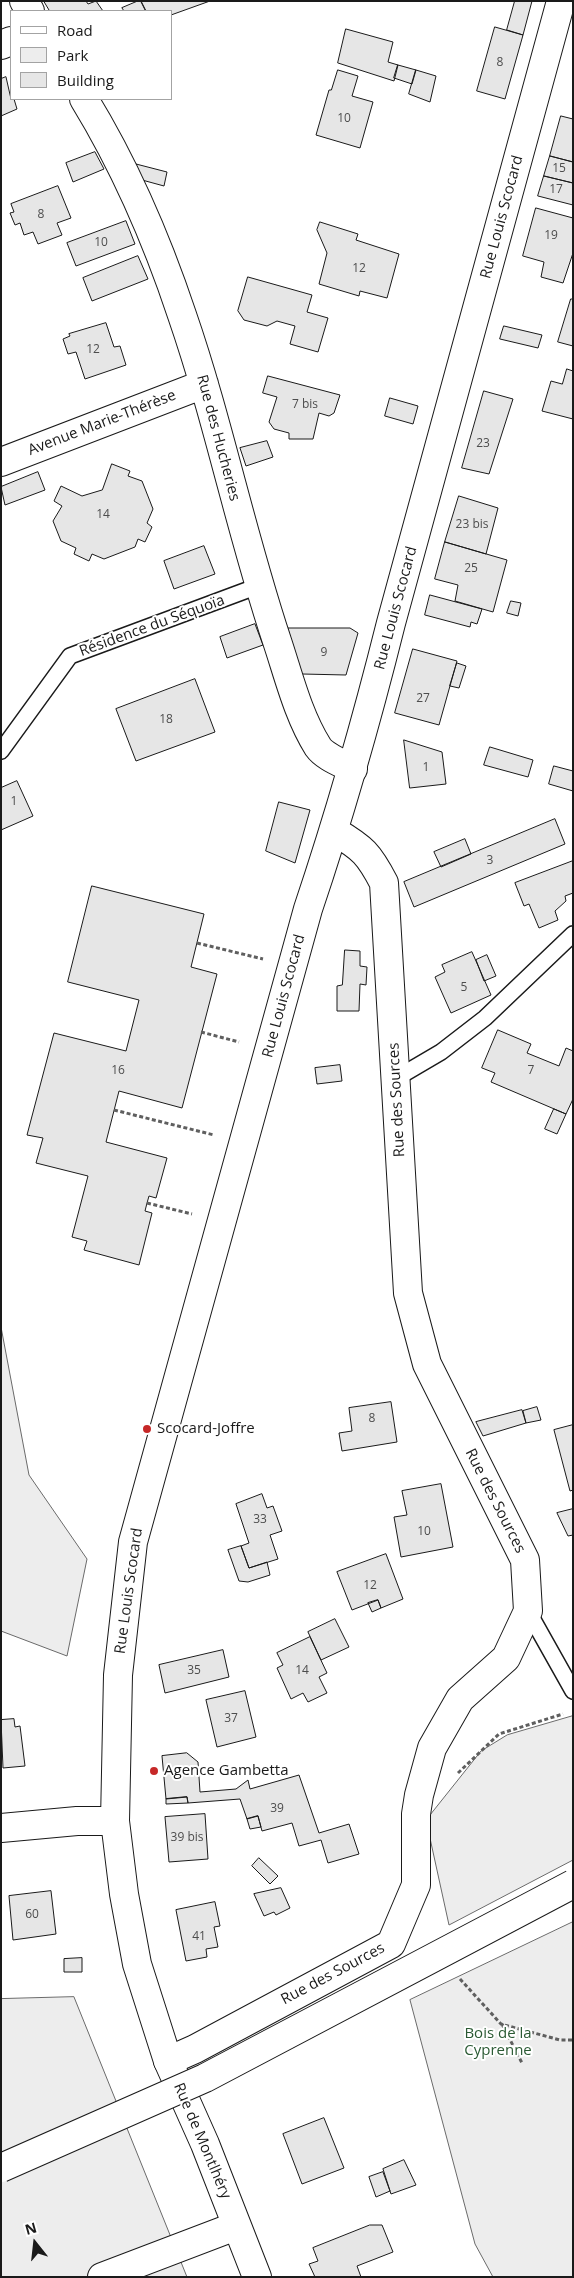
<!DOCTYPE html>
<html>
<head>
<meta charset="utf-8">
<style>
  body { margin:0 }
  #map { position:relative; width:574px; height:2278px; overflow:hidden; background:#fff; font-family:"Open Sans",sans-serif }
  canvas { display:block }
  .frame { position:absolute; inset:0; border:2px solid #1a1a1a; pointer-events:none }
  .legend { position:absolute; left:10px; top:10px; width:162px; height:90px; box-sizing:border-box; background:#fff; border:1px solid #a3a3a3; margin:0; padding:6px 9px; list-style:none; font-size:15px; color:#1a1a1a }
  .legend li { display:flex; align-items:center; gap:10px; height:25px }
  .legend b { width:25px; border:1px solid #a3a3a3 }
  .north { position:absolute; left:10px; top:2218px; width:50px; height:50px; -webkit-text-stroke:4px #fff; paint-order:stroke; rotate:344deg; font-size:14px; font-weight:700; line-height:20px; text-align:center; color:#1a1a1a }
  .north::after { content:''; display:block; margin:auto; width:18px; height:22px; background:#1a1a1a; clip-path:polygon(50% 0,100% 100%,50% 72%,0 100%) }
</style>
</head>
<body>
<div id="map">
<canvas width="574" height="2278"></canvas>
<div class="frame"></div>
<ul class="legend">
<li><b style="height:6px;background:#fff"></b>Road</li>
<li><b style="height:14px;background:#ededed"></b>Park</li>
<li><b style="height:14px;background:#e6e6e6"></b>Building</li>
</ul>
<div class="north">N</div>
</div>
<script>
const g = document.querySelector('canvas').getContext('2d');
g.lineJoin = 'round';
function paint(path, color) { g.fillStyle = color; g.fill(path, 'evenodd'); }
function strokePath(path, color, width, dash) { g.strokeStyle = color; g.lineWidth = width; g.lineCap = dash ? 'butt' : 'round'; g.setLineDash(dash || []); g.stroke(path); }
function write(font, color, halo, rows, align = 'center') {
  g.font = font + ' "Open Sans",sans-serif'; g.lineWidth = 4; g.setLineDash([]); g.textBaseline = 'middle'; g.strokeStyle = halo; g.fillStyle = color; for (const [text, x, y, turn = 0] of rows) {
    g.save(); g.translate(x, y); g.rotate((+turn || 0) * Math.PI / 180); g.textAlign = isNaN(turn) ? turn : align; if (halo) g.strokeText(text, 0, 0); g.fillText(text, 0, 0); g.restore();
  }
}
const green = new Path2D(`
  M1 1327 29 1475 87 1559 67 1656 1 1631Z
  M573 1716V1860L449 1925 426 1820 481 1751 507 1735Z
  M573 1922V2277H493L475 2244 410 2000Z
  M74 1997 187 2277H1V1999Z`);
const building = new Path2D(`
  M44 1H86L88 4 96 1 103 11H50Z
  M138 1H141L146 11H124L122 8Z
  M141 1H210L171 15V11H146Z
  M515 1H532L523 35 507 30Z
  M495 27 523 35 505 99 477 91Z
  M346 29 393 42 388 62 398 65 394 81 338 63Z
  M398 65 416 70 412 84 394 78Z
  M338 70 358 76 352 96 373 102 360 148 316 135 329 90H331Z
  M416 70 436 76 430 102 409 94Z
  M6 77 11 99H14L17 109 1 116V79Z
  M561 116 573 119V162L550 156Z
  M95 152 104 169 73 182 66 163Z
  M550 156 573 162V183L544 176Z
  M136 164 167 172 164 186 142 180Z
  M544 176 573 183V205L538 196Z
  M58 186 71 218 57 223 62 235 38 244 33 232 24 235 20 223 15 225 10 213 14 212 11 204Z
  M536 208 573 218V253L563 283 541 277 544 262 523 256Z
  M126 221 135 244 76 266 67 243Z
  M320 222 358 234 356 240 399 254 387 298 360 291 359 296 319 284 327 253 317 230Z
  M138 256 148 279 92 301 83 278Z
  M248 277 312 295 307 312 328 318 318 352 290 344 295 326 277 321 267 326 244 320 238 311Z
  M571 299H573V346L558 342Z
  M106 323 114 347 120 346 126 365 85 379 76 352 68 354 63 339 70 336 69 334Z
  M504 326 542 335 538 348 500 339Z
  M567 369 573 371V419L542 411 551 381 562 384Z
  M268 376 340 395 334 413 329 416 319 413 313 439H289V433L274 429 269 422 277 397 263 393Z
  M484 391 513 399 489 474 462 468Z
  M390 398 418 406 413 424 385 416Z
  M267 441 273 457 246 466 240 448Z
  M112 464 130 471 128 476 142 481 153 509 147 523 152 527 145 542 138 539 135 547 104 559 92 554 89 561 74 554 76 548 61 541 53 521 62 506 54 501 61 486 82 496 102 490Z
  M38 472 45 490 5 505 1 487Z
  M459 496 498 508 486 554 445 542Z
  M445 542 507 560 493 612 455 601 458 585 435 579Z
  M204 546 215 574 174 589 164 561Z
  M430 595 482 609 477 624 471 622 470 627 425 615Z
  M511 601 521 603 518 616 507 613Z
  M255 624 263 645 227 658 220 637Z
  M288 628H350L358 633 346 675 302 674Z
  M413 649 457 661 439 725 395 713Z
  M457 663 466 666 459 688 450 686Z
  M195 679 215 732 136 761 116 709Z
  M404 740 442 752 446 784 410 788Z
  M490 747 533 760 528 777 484 765Z
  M554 766 573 771V791L549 784Z
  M17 781 33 816 1 830V788Z
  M279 802 310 810 295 863 266 851Z
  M555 819 565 844 414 907 404 882Z
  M465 839 471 854 441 867 434 852Z
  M573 861V893L565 896 566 901 555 911 558 920 539 928 529 904 524 906 515 883Z
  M92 886 204 914 191 967 217 974 182 1108 119 1091 106 1142 167 1158 156 1198 149 1196 147 1203 145 1211 152 1213 139 1265 84 1250 87 1241 72 1237 88 1176 36 1163 43 1138 27 1135 54 1033 126 1051 139 1000 68 982Z
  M345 950 360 951V966L367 967 366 985 360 984 359 1011H337V986L342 985Z
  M472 952 491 995 451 1013 435 977 445 972 442 965Z
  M487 955 496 976 484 981 476 960Z
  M498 1030 531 1044 527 1053 559 1066 566 1048 573 1051V1099L566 1114 491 1082 495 1073 482 1068Z
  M340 1065 342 1081 317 1084 315 1068Z
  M554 1109 566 1114 557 1134 545 1129Z
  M391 1402 397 1442 342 1451 339 1433 352 1431 349 1408Z
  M537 1407 541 1420 526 1423 523 1411Z
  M522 1410 526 1423 483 1436 476 1422Z
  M573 1425V1490L570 1491 554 1430Z
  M441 1484 453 1547 401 1557 394 1517 407 1515 402 1491Z
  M262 1494 267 1508 273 1506 282 1531 270 1535 278 1559 249 1568 241 1546 249 1543 236 1504Z
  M573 1509V1535L568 1536 557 1513Z
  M241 1546 249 1568 267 1562 270 1575 248 1582 239 1581 228 1550Z
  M386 1554 403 1599 381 1608 378 1600 352 1610 337 1572Z
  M378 1600 381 1608 372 1612 368 1603Z
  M335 1619 349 1647 321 1660 308 1632Z
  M310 1637 327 1673 319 1677 327 1693 308 1702 303 1693 291 1699 277 1668 283 1665 277 1653Z
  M223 1650 229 1677 165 1693 159 1665Z
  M245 1691 256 1737 217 1747 206 1700Z
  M14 1719 15 1727 20 1726 25 1766 3 1768 1 1720Z
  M187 1753 198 1762 200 1792 236 1789 248 1780 250 1789 299 1775 319 1833 349 1824 359 1854 328 1863 321 1840 299 1846 292 1823 262 1831 258 1816 247 1819 240 1799 188 1803 187 1797 166 1799 162 1756Z
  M187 1797 188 1803 166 1804V1799Z
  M205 1814 208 1859 169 1862 165 1817Z
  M258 1816 261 1827 250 1829 247 1819Z
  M259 1858 278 1876 270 1884 252 1866Z
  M281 1888 290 1908 276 1915 274 1912 264 1916 254 1894Z
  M51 1891 56 1934 13 1940 9 1896Z
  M215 1902 220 1926 214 1927 218 1947 206 1949 207 1957 186 1961 176 1910Z
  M82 1958V1972H64V1959Z
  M324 2118 344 2168 302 2184 283 2134Z
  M404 2160 416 2185 391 2194 383 2169Z
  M383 2172 390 2191 376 2197 369 2177Z
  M370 2225H382L393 2252 357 2266 361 2277H315L309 2264 318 2261 313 2248Z`);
const path = new Path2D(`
  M197 943 263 959
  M201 1032 239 1042
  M114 1110 214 1135
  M147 1203 192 1214
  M458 1773 499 1734 563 1714
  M460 1979 501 2024 560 2040H573
  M502 2024 522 2063`);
const service = new Path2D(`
  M1 751 70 656 258 586
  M395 1079 441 1052 485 1018 573 934
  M528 1611 573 1691`);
const minor = new Path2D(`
  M24 1 30 11
  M1 45 11 41
  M84 99C125 166 157 240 182 315 219 422 241 534 277 641 289 677 298 715 318 747 325 757 342 763 353 769
  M1 462 204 384
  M1 1828 77 1821H115
  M168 2061 195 2049 391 1944 416 1885V1814L419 1795 432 1748 460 1699 506 1658 528 1611 525 1560 427 1364 408 1293 384 883C369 854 363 848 334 831
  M102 2277 236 2226`);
const secondary = new Path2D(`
  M257 2277 205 2144 168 2061 137 1964 124 1894 115 1821 118 1675 133 1542 308 909C340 814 367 719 391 623L561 1`);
const secondaryBridge = new Path2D(`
  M1 2168 205 2078 573 1884`);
const markers = [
  [147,1429,5,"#c62828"],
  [154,1771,5,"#c62828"]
];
const numberNames = [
  ["8",500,63],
  ["10",344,119],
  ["15",559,169],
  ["17",556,190],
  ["8",41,215],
  ["19",551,236],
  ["10",101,243],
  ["12",359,269],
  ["12",93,350],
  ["7 bis",305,405],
  ["23",483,444],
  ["14",103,515],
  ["23 bis",472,525],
  ["25",471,569],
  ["9",324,653],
  ["27",423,699],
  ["18",166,720],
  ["1",426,768],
  ["1",14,802],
  ["3",490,861],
  ["5",464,988],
  ["16",118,1071],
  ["7",531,1071],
  ["8",372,1419],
  ["33",260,1520],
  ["10",424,1532],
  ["12",370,1586],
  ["35",194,1671],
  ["14",302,1671],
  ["37",231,1719],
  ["39",277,1809],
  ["39 bis",187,1838],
  ["60",32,1915],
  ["41",199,1937]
];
const streetNames = [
  ["Rue Louis Scocard",502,217,-75],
  ["Avenue Marie-Thérèse",102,423,-21],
  ["Rue des Hucheries",218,438,75],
  ["Rue Louis Scocard",396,608,-75],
  ["Résidence du Séquoïa",152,626,-20],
  ["Rue Louis Scocard",284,996,-75],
  ["Rue des Sources",397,1100,-93],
  ["Rue des Sources",495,1501,63],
  ["Rue Louis Scocard",129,1591,-82],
  ["Rue des Sources",333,1974,-28],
  ["Rue de Montlhéry",202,2141,67]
];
const poiNames = [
  ["Scocard-Joffre",157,1429],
  ["Agence Gambetta",164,1771]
];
const parkNames = [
  ["Bois de la",498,2034],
  ["Cyprenne",498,2051]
];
paint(green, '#ededed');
strokePath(green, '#6a6a6a', 1);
paint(building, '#e6e6e6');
strokePath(building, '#1a1a1a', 1);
strokePath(service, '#1a1a1a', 18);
strokePath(minor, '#1a1a1a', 30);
strokePath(secondary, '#1a1a1a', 30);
strokePath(path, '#5f5f5f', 3, [4, 2.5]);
strokePath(service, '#fff', 15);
strokePath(minor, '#fff', 28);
strokePath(secondary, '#fff', 28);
strokePath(secondaryBridge, '#1a1a1a', 30, []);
strokePath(secondaryBridge, '#fff', 28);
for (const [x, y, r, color] of markers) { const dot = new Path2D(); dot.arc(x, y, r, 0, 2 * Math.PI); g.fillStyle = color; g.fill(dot); strokePath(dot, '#fff', 2); }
write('12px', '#4d4d4d', null, numberNames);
write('15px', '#1a1a1a', '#fff', streetNames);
write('15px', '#1a1a1a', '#fff', poiNames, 'left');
write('15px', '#2b5a34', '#fff', parkNames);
</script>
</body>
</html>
